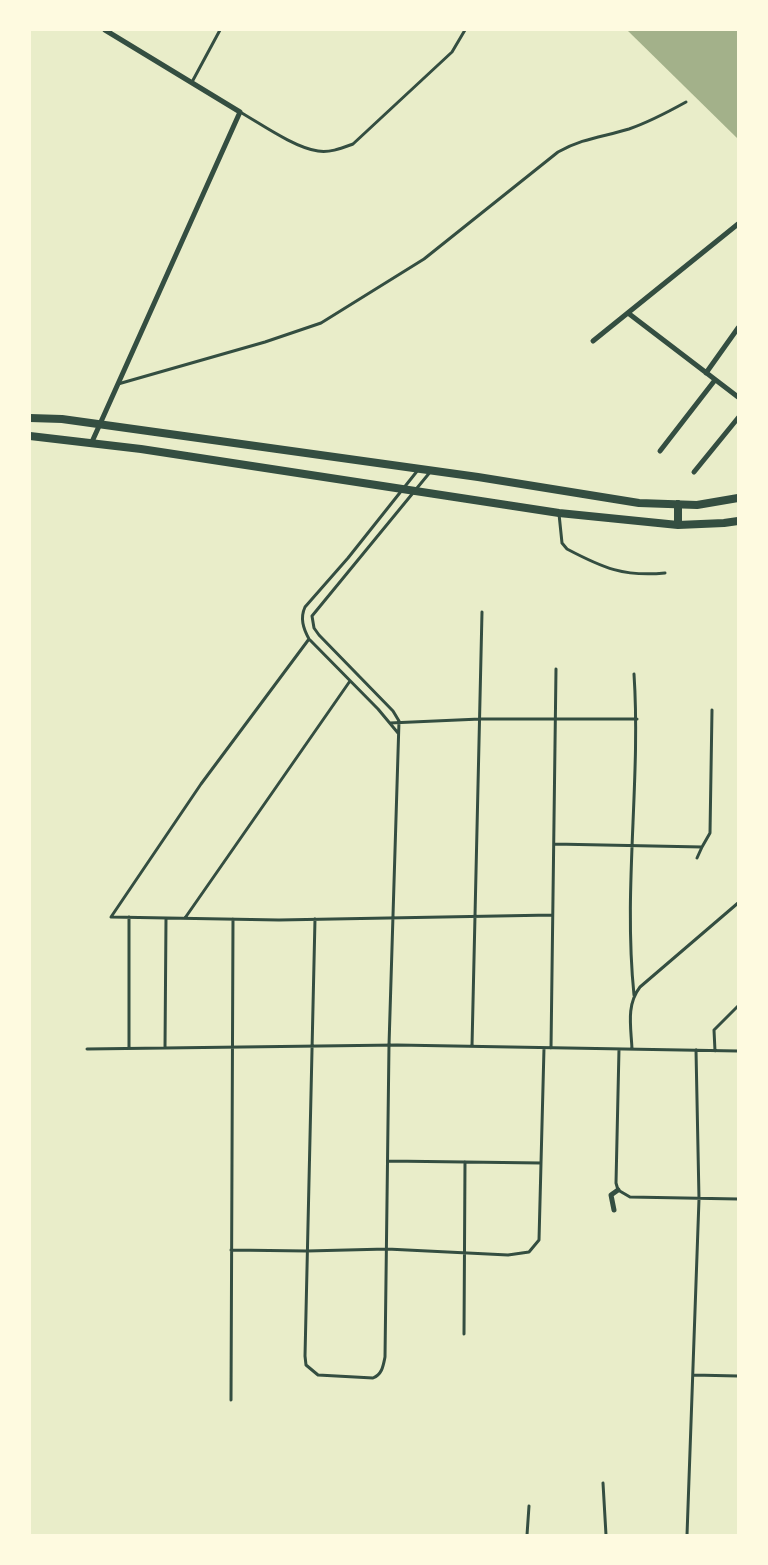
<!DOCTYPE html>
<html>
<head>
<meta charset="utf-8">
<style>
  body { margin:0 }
  #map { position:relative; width:768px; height:1565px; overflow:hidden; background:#e9edc9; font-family:"DejaVu Sans",sans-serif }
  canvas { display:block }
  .frame { position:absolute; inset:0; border:31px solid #fefae0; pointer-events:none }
</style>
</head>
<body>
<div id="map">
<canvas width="768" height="1565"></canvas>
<div class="frame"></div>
</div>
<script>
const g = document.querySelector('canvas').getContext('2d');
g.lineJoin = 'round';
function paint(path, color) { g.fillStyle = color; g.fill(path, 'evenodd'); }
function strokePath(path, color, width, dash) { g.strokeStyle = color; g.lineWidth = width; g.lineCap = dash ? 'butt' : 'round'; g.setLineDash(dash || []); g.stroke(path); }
const water = new Path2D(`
  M627 30H738V139Z`);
const service = new Path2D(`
  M192 82 220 30
  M240 112C261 124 295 148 318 151 330 153 342 148 353 144L452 52 465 30
  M118 384 265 342 321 323 424 259 558 152C583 138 603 137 629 129 649 122 668 112 686 102
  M559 514 562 543 567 549C603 568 624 577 665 573
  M309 639 201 784 111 917 279 920 552 915
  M634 674C641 781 623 888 634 995
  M390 723 480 719H637
  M398 733 378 709 309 639C303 628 300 618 305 607L348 558 418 470
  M554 844 702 847 710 833 712 710
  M697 858 702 847
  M129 917V1048
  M185 918 350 681
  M315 919 305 1356 306 1365 318 1375 373 1378C382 1374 383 1367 385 1357L389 1045 399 721 393 711 319 635 314 628 312 616 431 471
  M472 1046 482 612
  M165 1048 166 918
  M551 1048 556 669
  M87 1049 397 1045 738 1051
  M619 1049 616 1183 618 1190 630 1197 738 1199
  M632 1049C631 1027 626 1005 640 987L738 903
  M715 1051 714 1030 738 1006
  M388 1161 541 1163
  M231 1250 307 1251 387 1249 508 1255 529 1252 539 1240 544 1048
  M464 1334 465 1162
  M693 1375 738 1376
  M231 1400 233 919
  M603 1483 606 1535
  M527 1535 529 1506
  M687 1535 699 1199 696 1050`);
const minor = new Path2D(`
  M628 313 738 397
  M593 341 738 224
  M706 373 738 328
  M91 444 240 112 105 30
  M660 451 715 380
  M694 472 738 418
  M614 1210 611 1195 618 1190`);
const tertiary = new Path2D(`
  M30 418 62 419 478 477 639 503 697 505 738 498
  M30 436 141 449 559 513 678 525 724 523 738 521
  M678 504V525`);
paint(water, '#a3b18a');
strokePath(service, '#344e41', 3);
strokePath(minor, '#344e41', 5);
strokePath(tertiary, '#344e41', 8);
</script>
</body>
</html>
